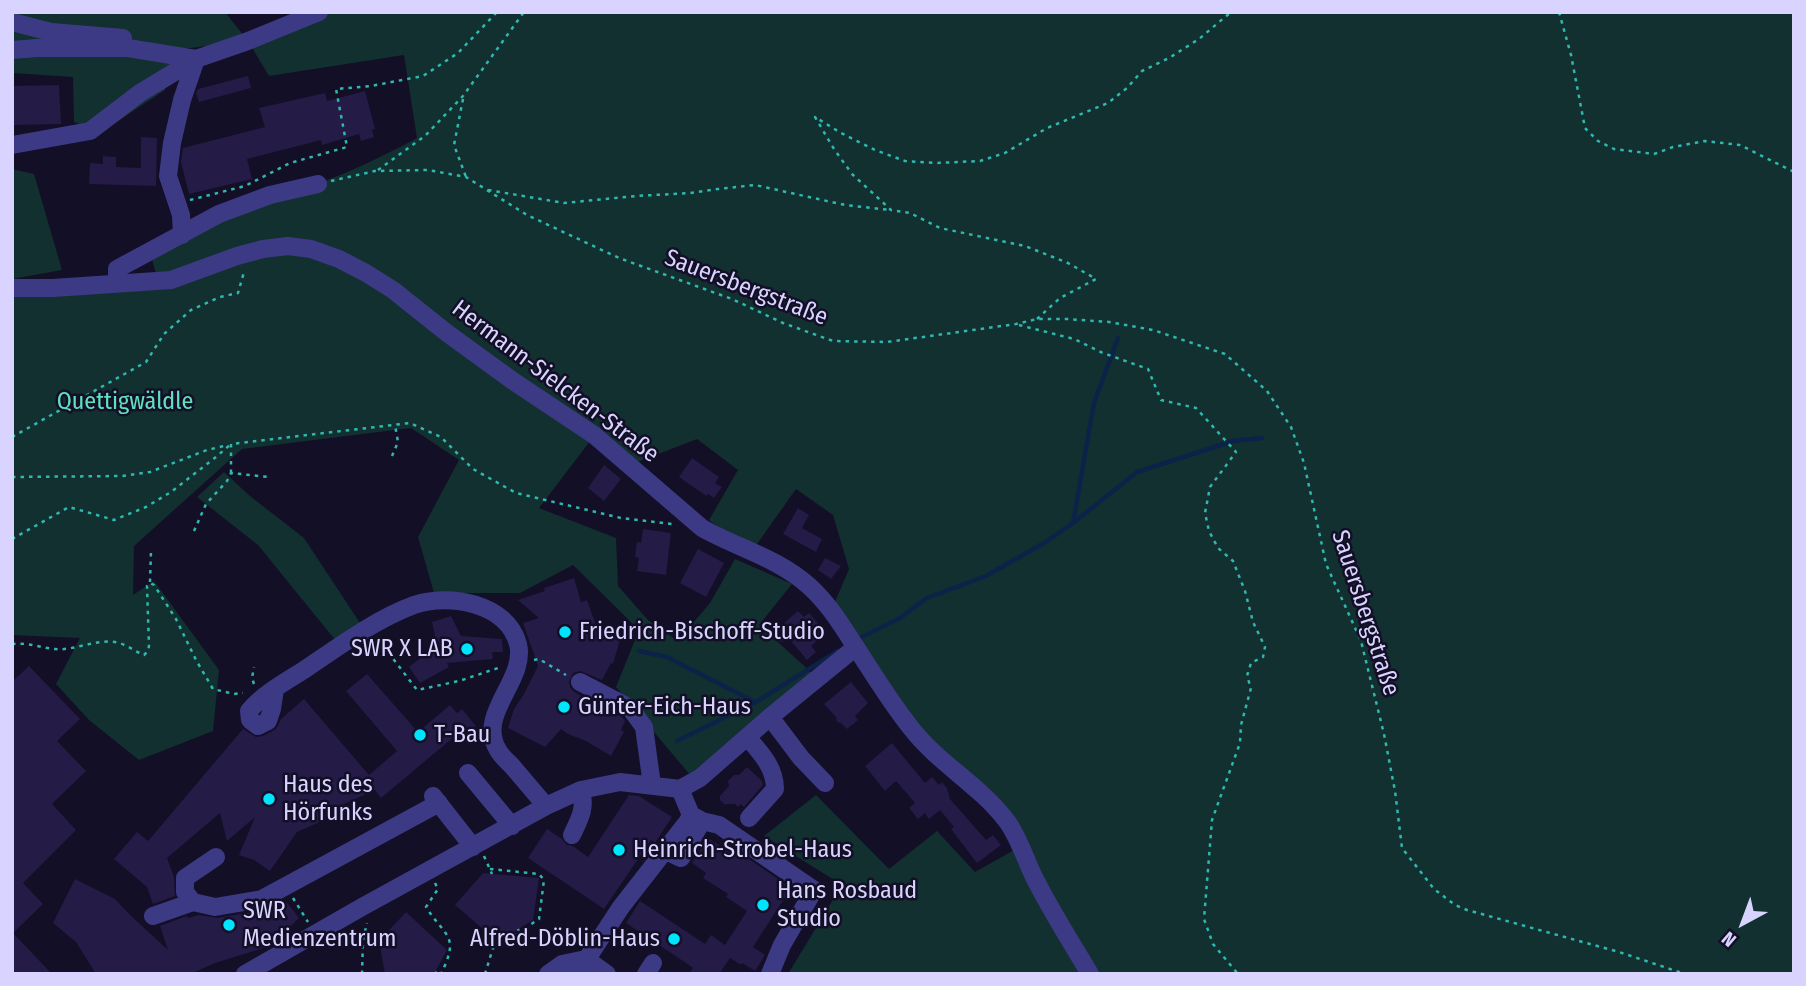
<!DOCTYPE html>
<html>
<head>
<meta charset="utf-8">
<style>
  body { margin:0 }
  #map { position:relative; width:1806px; height:986px; overflow:hidden; background:#130f26; font-family:"Fira Sans Condensed",sans-serif }
  canvas { display:block }
  .frame { position:absolute; inset:0; border:14px solid #d9d4ff; pointer-events:none }
  .north { position:absolute; left:1708px; top:888px; width:70px; height:70px; -webkit-text-stroke:5px #130f26; paint-order:stroke; rotate:221deg; font-size:19px; font-weight:700; line-height:28px; text-align:center; color:#d9d4ff }
  .north::after { content:''; display:block; margin:auto; width:24px; height:32px; background:#d9d4ff; clip-path:polygon(50% 0,100% 100%,50% 72%,0 100%) }
</style>
</head>
<body>
<div id="map">
<canvas width="1806" height="986"></canvas>
<div class="frame"></div>
<div class="north">N</div>
</div>
<script>
const g = document.querySelector('canvas').getContext('2d');
g.lineJoin = 'round';
function paint(path, color) { g.fillStyle = color; g.fill(path, 'evenodd'); }
function strokePath(path, color, width, dash) { g.strokeStyle = color; g.lineWidth = width; g.lineCap = dash ? 'butt' : 'round'; g.setLineDash(dash || []); g.stroke(path); }
function write(font, color, halo, rows, align = 'center') {
  g.font = font + ' "Fira Sans Condensed",sans-serif'; g.lineWidth = 5; g.setLineDash([]); g.textBaseline = 'middle'; g.strokeStyle = halo; g.fillStyle = color; for (const [text, x, y, turn = 0] of rows) {
    g.save(); g.translate(x, y); g.rotate((+turn || 0) * Math.PI / 180); g.textAlign = isNaN(turn) ? turn : align; if (halo) g.strokeText(text, 0, 0); g.fillText(text, 0, 0); g.restore();
  }
}
const green = new Path2D(`
  M12 12H225L248 41 317 12H1794V974H788L842 885 764 836 816 795 889 869 937 831 975 872 1014 850 1016 836 930 749 832 609 849 569 833 515 796 489 752 551 709 520 738 470 697 439 630 465 594 436 539 508 616 538 618 586 648 620 678 641 710 603 735 559 792 584 759 625 812 673 691 776 616 687 639 630 573 565 520 593H434L418 537 459 460 411 428 242 449 134 546 133 595 154 581 219 670 213 731 139 760 89 720 56 684 80 638 12 635V288L158 281 150 252C202 224 259 206 314 185 350 172 384 156 417 138L404 55 269 76 248 41 182 49 137 40 173 51 165 90 100 133 74 122 73 77 12 73Z
  M12 169 34 174 62 270 12 279Z
  M224 472 250 496 304 538 362 626 336 641 258 545 197 497Z`);
const stream = new Path2D(`
  M1073 523 1094 403 1118 338
  M858 639 900 618 927 598 986 576 1044 543 1073 523 1137 472 1233 441 1262 438
  M639 651 667 657 755 702
  M677 741 756 702 838 651`);
const building = new Path2D(`
  M248 76 251 88 199 102 196 93 198 89Z
  M59 85 61 124 12 125V86Z
  M365 91 375 129 372 130 374 137 361 141 359 134 322 145 321 140 247 159 252 179 189 194 181 162 183 148 265 127 259 108 325 93 327 101Z
  M141 137 157 138 156 186 89 184 90 163 103 164V156L116 157V167L141 168Z
  M692 458 719 477 715 483 722 487 714 498 708 494 706 496 679 477Z
  M604 465 621 479 604 501 588 488Z
  M798 508 809 515 802 528 822 539 816 552 783 534Z
  M643 529 671 533 666 575 637 571 639 558 635 557 637 542 641 543Z
  M698 549 724 563 706 597 680 583Z
  M825 558 841 566 831 579 818 570Z
  M574 578 581 602 587 600 597 628 620 640 613 664 611 663 602 680 580 671 573 673 569 682 570 687 574 692 622 717 625 721 621 730 624 732 611 756 586 741 568 734 561 729 545 747 508 728 514 709 524 694 538 666 523 623 539 618 518 600 545 591 544 588Z
  M798 611 804 617 809 613 826 633 811 646 816 652 807 660 791 641 775 642 790 630 784 623Z
  M451 616 461 636 502 639 503 652H492L493 659 447 663 449 667 420 683 409 667 437 645 432 622Z
  M29 666 80 719 57 741 86 771 52 804 76 830 23 883 43 904 13 933 52 974H12V682Z
  M367 674 418 732 450 705 457 713 462 709 476 726 464 735 461 731 381 798 375 790 333 809 336 815 297 832 270 871 254 860 239 855 255 817 227 841 220 813 167 858 174 877 175 896 153 904 147 887 114 859 137 832 148 841 243 729 256 737 263 736 276 729 281 719 304 699 369 775 397 751 346 691Z
  M851 682 868 703 855 716 858 720 847 729 841 723 837 722 836 717 824 704Z
  M892 743 925 783 932 777 939 785 942 782 947 788 950 799 986 840 993 835 1001 845 977 863 951 829 954 827 940 810 929 819 925 813 918 819 909 808 915 803 896 781 885 791 865 766Z
  M747 767 762 781 763 785 744 807 741 804 738 807 735 804H724L720 800V796L729 786 728 781 734 775H739Z
  M629 795 639 796 672 817 655 843 651 840 604 909 528 858 547 829 562 839 567 845 573 846 588 857Z
  M708 838 723 848 726 843 791 888 753 947 765 955 755 971 742 963 741 965 730 958 719 974H689L693 968 689 965 626 923 640 901 705 944 711 935 725 945 747 911 726 897 728 894 703 878 706 873 692 863Z
  M483 873 539 878 533 920 498 942 455 905Z
  M75 879 115 899 129 914 168 950 160 926 187 916 188 918 199 915 217 918 264 910 285 900 299 918 270 946 215 963 190 974H96L76 942 53 923Z
  M406 912 447 950 434 974H385L379 941Z`);
const path = new Path2D(`
  M1559 12 1571 55 1585 128 1598 141 1614 149 1654 154 1673 147 1705 141 1740 145 1794 172
  M463 99 454 145 466 177
  M378 170 425 136 463 96 524 12
  M331 181 375 171 428 170 466 177 527 215 619 258 732 299 783 323 833 341 887 342 1016 324 1037 319H1068L1109 322 1153 330 1225 354 1267 391 1291 427 1304 463 1326 564 1361 641 1384 734 1395 791 1402 848 1434 889 1455 905 1467 910 1619 952 1685 974
  M488 190 564 203 636 196 690 193 718 189 755 185 845 205 890 210
  M190 200 245 186 290 163 347 147 336 89 371 86 423 76 458 53 497 12
  M1037 319 1060 298 1096 279 1068 263 1025 246 940 228 910 213 891 210 852 174 834 149 815 117 841 133 875 150 905 161 936 163 980 161 1005 153 1047 128 1108 103 1127 88 1142 71 1169 58 1199 39 1231 12
  M1019 325 1074 339 1103 353 1148 369 1161 400 1196 408 1236 452 1210 487 1205 513 1209 531 1218 548 1233 561 1245 591 1253 622 1265 647 1263 657 1251 663 1247 676 1251 688 1241 725 1240 743 1212 820 1204 919 1213 944 1238 974
  M12 437 146 362 164 334 191 310 220 297 238 293 244 272
  M392 456 398 442 395 425
  M231 473V444L410 423 441 437 473 469 516 493 621 518 672 524
  M12 477 122 476 150 472 207 450 228 445
  M194 531 206 504 227 481 231 473 268 477
  M12 539 69 507 114 520 146 507 171 492 216 457 231 444
  M150 582 151 551
  M378 639 417 690 459 681 501 667
  M12 644C27 642 41 648 55 649 75 651 94 639 115 642 126 644 134 651 144 655L148 651 149 646 147 586 150 583 154 585 176 619 196 660 213 689 234 694 243 693
  M534 660 539 659 566 675
  M254 684 252 678 254 667
  M484 856 492 874
  M490 869 539 874 544 880 539 919 519 932
  M435 883 438 889 426 907C446 938 460 935 441 974
  M293 898 308 922
  M435 972 438 974
  M362 974 363 940 367 923
  M485 974 493 948 519 932 518 929`);
const minor = new Path2D(`
  M12 22 51 32 123 38
  M12 50 37 48H128L196 59 140 93 90 131 12 145
  M182 235 181 215 168 176 172 143 182 100 196 59 248 41 319 12
  M117 283V269L219 214 270 195 318 184
  M12 288H53L171 280 237 256 263 249 288 246 311 249 339 259 366 273 393 290 447 333 513 381 594 435 702 528C737 548 778 558 809 586 829 604 842 626 857 649 874 675 891 703 911 728 938 763 979 785 1006 820 1019 837 1025 859 1034 877 1051 911 1071 942 1090 974
  M580 682 630 708 644 727 652 785
  M275 689 272 709 268 721 258 726 250 720 249 711C263 694 285 682 304 670 338 647 376 619 414 605 449 593 507 603 518 644 527 680 476 714 498 750 501 756 507 761 512 766 523 779 535 793 546 806
  M770 717 801 758 825 783
  M747 737C760 752 775 767 775 789L749 818
  M468 773 512 826
  M433 796 473 847
  M691 815 702 821 719 825 814 890 782 945 770 974
  M572 835C580 818 586 808 581 790
  M666 851 681 858 702 821
  M216 857 185 878V892L193 902 215 907 262 899 439 803
  M153 916 193 902
  M586 959 607 974
  M245 974 362 907 546 806 581 790 620 782 680 789 700 778 770 717 856 647
  M548 974 562 964 586 959
  M577 974 621 907 688 821 691 815 680 789
  M646 974 653 963`);
const markers = [
  [565,632,7,"#00e5ff"],
  [467,649,7,"#00e5ff"],
  [564,707,7,"#00e5ff"],
  [420,735,7,"#00e5ff"],
  [269,799,7,"#00e5ff"],
  [619,850,7,"#00e5ff"],
  [763,905,7,"#00e5ff"],
  [229,925,7,"#00e5ff"],
  [674,939,7,"#00e5ff"]
];
const streetNames = [
  ["Sauersbergstraße",746,288,21],
  ["Hermann-Sielcken-Straße",555,382,37],
  ["Sauersbergstraße",1365,613,72]
];
const parkNames = [
  ["Quettigwäldle",125,402]
];
const poiNames = [
  ["Friedrich-Bischoff-Studio",579,632],
  ["SWR X LAB",453,649,"right"],
  ["Günter-Eich-Haus",578,707],
  ["T-Bau",434,735],
  ["Haus des",283,785],
  ["Hörfunks",283,813],
  ["Heinrich-Strobel-Haus",633,850],
  ["Hans Rosbaud",777,891],
  ["Studio",777,919],
  ["SWR",243,911],
  ["Medienzentrum",243,939],
  ["Alfred-Döblin-Haus",660,939,"right"]
];
paint(green, '#12302f');
strokePath(stream, '#0c2248', 4.5);
paint(building, '#241b47');
strokePath(path, '#2fb8b0', 2.5, [3.5, 5]);
strokePath(minor, '#3d3a85', 18);
for (const [x, y, r, color] of markers) { const dot = new Path2D(); dot.arc(x, y, r, 0, 2 * Math.PI); g.fillStyle = color; g.fill(dot); strokePath(dot, '#130f26', 2.5); }
write('24px', '#d9d4ff', '#130f26', streetNames);
write('24px', '#5fe0c0', '#130f26', parkNames);
write('24px', '#d9d4ff', '#130f26', poiNames, 'left');
</script>
</body>
</html>
